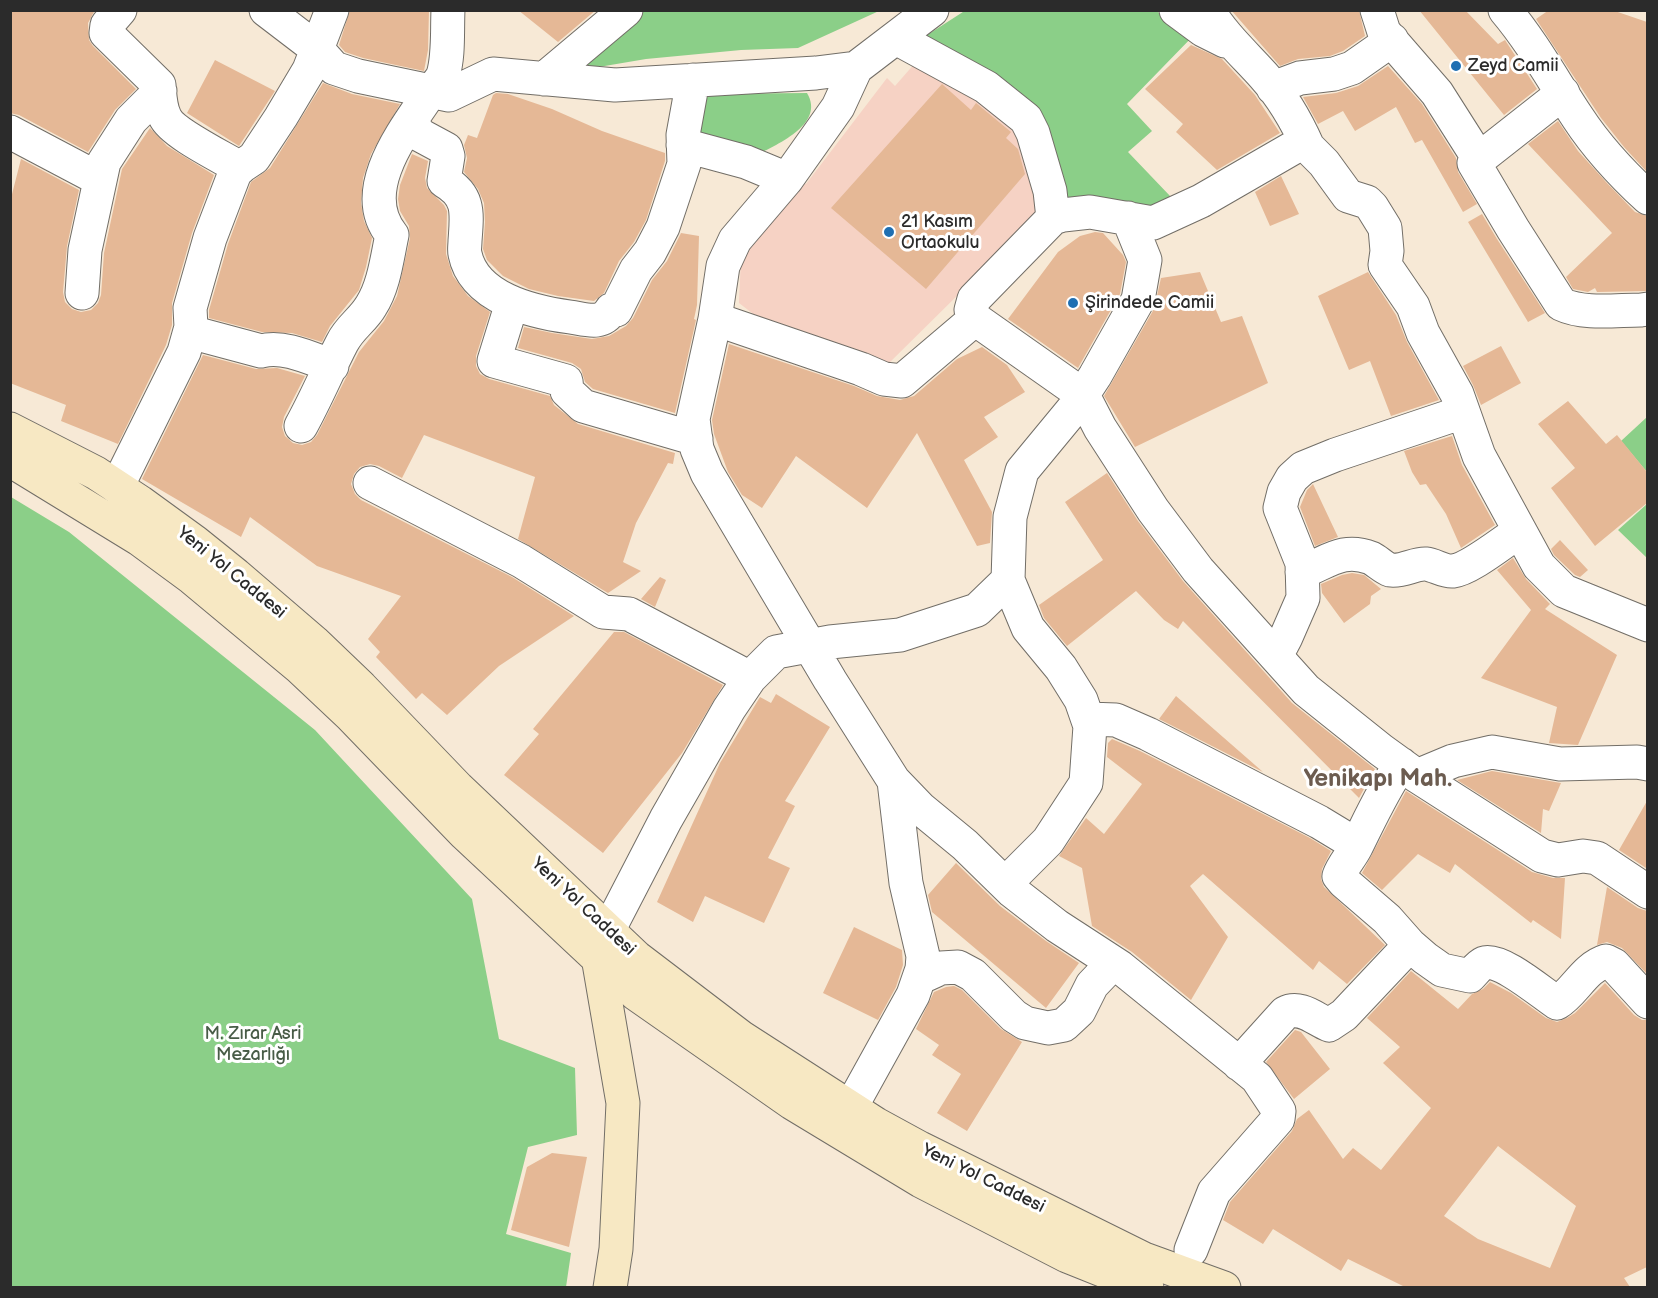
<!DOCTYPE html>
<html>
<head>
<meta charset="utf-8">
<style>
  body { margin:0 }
  #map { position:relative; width:1658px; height:1298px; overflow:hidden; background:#f7e9d6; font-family:"Balsamiq Sans",sans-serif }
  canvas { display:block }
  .frame { position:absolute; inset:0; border:12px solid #2b2b2b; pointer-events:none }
</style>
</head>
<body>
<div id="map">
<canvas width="1658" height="1298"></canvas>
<div class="frame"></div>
</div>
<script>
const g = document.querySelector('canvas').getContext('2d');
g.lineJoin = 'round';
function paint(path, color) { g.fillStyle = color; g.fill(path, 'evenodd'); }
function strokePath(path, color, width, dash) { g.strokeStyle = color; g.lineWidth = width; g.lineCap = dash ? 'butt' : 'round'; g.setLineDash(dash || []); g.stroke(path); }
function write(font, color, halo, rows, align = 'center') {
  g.font = font + ' "Balsamiq Sans",sans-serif'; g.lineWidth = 6; g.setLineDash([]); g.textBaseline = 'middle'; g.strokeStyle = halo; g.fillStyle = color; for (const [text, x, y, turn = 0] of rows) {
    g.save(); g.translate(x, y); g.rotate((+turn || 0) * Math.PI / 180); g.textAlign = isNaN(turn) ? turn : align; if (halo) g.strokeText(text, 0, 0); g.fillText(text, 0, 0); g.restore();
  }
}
const built = new Path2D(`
  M916 62 984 97 1014 131 1037 164 1045 209 883 369 774 330 739 303 741 256 795 177 806 184 887 78 895 86Z`);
const green = new Path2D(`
  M966 10 1156 11 1195 34 1127 104 1152 131 1128 152 1171 197 1147 210 1066 204 1038 127 921 39Z
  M641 11H879L798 48 741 50 646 59 581 70 569 66Z
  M807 93C826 125 775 145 753 157L687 134 698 94Z
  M1647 417V472L1621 441Z
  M11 497 69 532 315 730 472 899 499 1039 575 1068 577 1135 528 1147 506 1234 571 1253 566 1287H11Z
  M1647 504V558L1618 530Z`);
const building = new Path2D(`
  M10 10H95L88 23 89 40 93 46 136 89 115 110 88 152 19 115 10 113Z
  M350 10H429L428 50 424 71 363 58 345 52 339 45Z
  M518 10H596L558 42Z
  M1231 10H1359L1365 36 1343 51 1330 56 1298 59 1280 66Z
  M1419 10H1465L1498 44 1505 40 1537 89 1504 115Z
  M1549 10H1612L1647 22V172L1624 147 1601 118 1536 19Z
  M1191 45 1222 59 1255 95 1280 133 1217 170 1176 132 1183 124 1145 89Z
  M215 60 275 91 239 146 187 113Z
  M1388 66 1422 104 1456 158 1458 172 1477 204 1463 212 1422 140 1415 143 1396 107 1355 131 1343 111 1318 124 1303 97 1336 93 1358 86Z
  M323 83 352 94 400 104 371 154 363 178 361 203 364 221 372 238 366 267 359 290 330 326 322 342 292 333 262 332 209 318V310L228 244 251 182 270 168Z
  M942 84 971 110 976 103 1011 132 1006 138 1018 149 1025 174 926 289 831 208Z
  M496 93 508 94 552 109 602 131 665 153V161L646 220 634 242 619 261 604 293 594 301 558 296 529 289 503 276 487 260 483 249 485 222 484 203 478 189 464 172 467 158 464 145 468 135 477 138 493 95Z
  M1558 121 1578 151 1606 182 1635 212 1647 216V291L1597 292 1595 288 1588 292 1573 289 1566 277 1612 233 1528 144Z
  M150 128 167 146 214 175 192 233 172 303V325L166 345 118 444 61 421 66 405 10 383V202L21 159 79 190 67 246 63 292 65 302 72 309 81 312 91 310 98 303 101 295 104 253 122 169Z
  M412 154 428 161 425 178 427 188 444 205 447 211 446 254 453 276 468 296 490 312 476 356V366L480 374 489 379 550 396 554 405 578 424 675 453 673 464 668 463 636 523 623 562 641 571 608 593 518 539 535 477 424 435 402 478 379 466 370 464 360 467 354 474 351 484 355 494 361 500 512 577 574 616 499 666 447 715 422 693 416 699 376 657 380 652 368 639 401 596 317 566 250 517 241 537 142 479 203 355 256 369 277 368 305 376 284 417 282 427 285 436 293 443 302 445 311 442 317 435 359 352 384 321 397 296 410 238 409 226 400 211 398 199 400 185Z
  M1281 176 1299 214 1270 226 1255 192Z
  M1482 214 1497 239 1545 313 1528 322 1468 222Z
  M1095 232 1103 233 1123 255 1126 262 1120 294 1078 368 1008 319 1058 252 1080 236Z
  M681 233 699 236 697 305 694 319 696 320 675 413 593 389 585 382 581 369 572 363 518 348 524 327 552 333 592 339 609 336 626 326 633 318 652 280 667 261Z
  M1200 272 1221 322 1242 316 1268 383 1135 447 1104 396 1154 309 1161 278Z
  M1368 272 1396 315 1407 342 1439 400 1391 416 1370 361 1349 370 1318 296Z
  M729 344 854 386 877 396 900 400 914 396 957 359 982 347 1007 365 1025 392 984 417 998 437 964 460 992 512 990 543 977 546 917 433 867 508 796 456 762 508 742 495 728 472 714 434 712 420Z
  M1501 346 1521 383 1481 405 1473 385 1463 366Z
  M1568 401 1606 444 1617 435 1647 472V503L1595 546 1551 488 1575 468 1538 424Z
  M1452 436 1462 465 1495 525 1461 548 1446 514 1426 484 1420 485 1412 472 1404 451Z
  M1107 473 1138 521 1183 581 1292 703 1375 769 1359 798 1183 621 1178 629 1164 620 1136 591 1067 646 1044 618 1039 605 1103 560 1065 502Z
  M1313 484 1338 537 1315 546 1300 507 1307 490Z
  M1560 540 1588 570 1580 577 1575 575 1554 555 1551 549Z
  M1513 558 1526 579 1550 604 1545 609 1617 655 1578 745 1549 743 1557 707 1481 678 1531 610 1497 570Z
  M1352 573 1364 575 1381 589 1371 596 1370 604 1344 623 1322 593 1321 584 1342 575Z
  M660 577 666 580 655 607 641 599Z
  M614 632H624L723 685 682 753 603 853 504 775 539 734 533 729Z
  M776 694 830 727 785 801 795 806 768 858 790 868 764 923 705 896 693 922 657 902 720 763 760 697 771 703Z
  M1176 696 1263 772 1159 719Z
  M1112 739 1140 751 1310 838 1331 851 1322 869 1321 879 1324 887 1385 945 1347 984 1319 961 1313 970 1203 874 1190 886 1228 937 1191 1000 1132 952 1092 926 1082 868 1059 856 1086 818 1104 834 1142 784 1107 757 1108 743Z
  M1492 771 1561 783 1549 811 1543 809 1541 833 1457 780Z
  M1406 791 1532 872 1553 878H1565L1561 939 1533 920 1531 923 1455 864 1450 873 1418 854 1382 890 1362 873Z
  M1647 801V865L1646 868 1619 850Z
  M956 863 1000 906 1046 941 1079 963 1046 1008 932 912 928 895Z
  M1607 887 1638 908 1647 911V974L1622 948 1607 942 1597 945Z
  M854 927 902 950 903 965 896 987 878 1020 823 993Z
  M1411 971 1458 1009 1472 994 1483 989 1490 982 1511 993 1546 1018 1557 1022 1567 1018 1575 1013 1605 983 1634 1015 1642 1020H1647V1267L1624 1278 1630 1287H1405L1348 1259 1341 1271 1273 1229 1263 1244 1223 1220 1230 1202 1292 1131 1297 1119 1309 1110 1343 1159 1353 1148 1381 1170 1431 1108 1383 1063 1400 1047 1367 1018ZM1498 1146 1576 1206 1550 1268 1478 1239 1444 1216Z
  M954 986 962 990 1001 1029 1022 1042 967 1131 937 1113 961 1074 932 1055 939 1045 916 1029 934 992 946 987Z
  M1295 1030 1301 1032 1330 1069 1294 1099 1266 1062Z
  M552 1153 587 1157 569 1247 511 1230 527 1167Z`);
const street = new Path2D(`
  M120 10 107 25 106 33 159 85C160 96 160 107 165 117 172 133 224 158 240 168
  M266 10 317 49 334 68 358 76 449 95 493 74 615 85 816 73 856 68 932 10
  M1176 10 1203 30 1225 41
  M1208 10C1223 35 1244 54 1263 75 1281 95 1297 122 1308 147
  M1377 10 1384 32 1437 93 1477 156 1474 163 1513 229 1561 304C1584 315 1616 310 1641 310L1648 309
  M1505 10C1533 43 1554 82 1578 118 1597 147 1622 174 1648 198
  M896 38 986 87 1026 119 1033 133 1050 191 1053 218
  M856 68 838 107 787 179 735 240 723 266 715 319 693 419 697 449 707 473 830 680 894 781 920 808 965 845 1012 891 1057 926 1120 967 1257 1078 1279 1111 1278 1119 1214 1192 1191 1250
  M544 79 626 10
  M1273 88 1300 78 1334 74 1352 68 1392 40
  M411 122 420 135 446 149 448 156 444 181C470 196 467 213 465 241 465 245 464 250 465 254 474 298 532 312 570 317 585 319 602 326 611 310H616L636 270 650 252 663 227 684 164 683 135 693 80
  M10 132 99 179
  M683 145 746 162 787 179
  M1474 163 1563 93
  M82 293 85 250 104 162 131 120 160 91
  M512 303 494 361 566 381 567 391 583 406 696 439
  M715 319 861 369 884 379 902 381 975 319
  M190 332 261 351C284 345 310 358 332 366
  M301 426C316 399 328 370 342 343 350 327 363 320 371 306 384 286 387 258 392 235 356 191 404 131 429 94 433 88 440 82 443 75 449 56 447 31 448 10
  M370 483 521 561 603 612 629 614 750 678
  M117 487 184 352 191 327 190 308 210 238 236 170 254 158 281 117 309 70 332 10
  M1302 572C1328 562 1343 547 1371 558 1377 561 1384 568 1390 570 1403 572 1415 563 1426 564 1435 565 1444 572 1453 571 1470 569 1504 541 1520 531
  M1648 625 1564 591 1539 566 1479 456 1457 394 1423 333 1413 306 1385 265 1387 251 1385 228 1372 207 1367 202 1348 196 1324 163 1308 147 1298 145 1201 201 1153 223 1090 212 1063 215 1053 218 974 299 971 310 975 319 1083 395 1100 428 1153 510 1198 570 1306 690 1381 750 1417 776 1542 856 1558 860 1583 856 1597 858 1648 892
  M1276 656 1286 637 1303 598 1302 563 1280 508 1284 492 1292 478 1303 468 1335 455 1463 412
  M1088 719 1116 720 1148 734 1319 822 1357 845
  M1401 764C1383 790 1370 819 1356 847 1351 857 1343 865 1339 876L1344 882 1387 919 1410 945 1425 958 1442 970 1470 976C1474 972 1479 965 1484 963 1500 957 1543 994 1557 1003 1575 992 1584 968 1606 961L1614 965 1648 1002
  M1417 776 1453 761 1492 752 1560 764 1637 762 1648 764
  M1005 884 1048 841 1086 783 1090 726 1081 700 1061 668 1028 628 1008 580 1010 517 1022 471 1074 408 1095 376 1138 300 1145 260 1128 218
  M608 931 666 819 729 709 750 678 776 652 830 642 900 635 977 610 1008 580
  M919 978 941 968 958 967 973 975 1014 1016 1025 1023 1048 1028 1064 1025 1079 1011 1092 985 1113 963
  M1239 1064 1285 1013C1300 1005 1315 1019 1329 1025L1344 1015 1410 945
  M851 1107 913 995 922 969 923 956 906 883 894 781`);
const secondary = new Path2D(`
  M10 429 96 473 140 502 195 542 236 575 314 642 361 687 458 788 636 957 741 1037 876 1124 920 1148 1144 1259 1224 1288
  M10 460 139 539 192 578 299 667 351 716 465 834 636 994 792 1103 921 1181 1067 1256 1147 1288
  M601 950 598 957 623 1103 616 1249 610 1288`);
const markers = [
  [1456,66,6,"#1f6fb2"],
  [889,232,6,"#1f6fb2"],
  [1073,303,6,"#1f6fb2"]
];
const poiNames = [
  ["Zeyd Camii",1468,66],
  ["21 Kasım",901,222],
  ["Ortaokulu",901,243],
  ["Şirindede Camii",1085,303]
];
const streetNames = [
  ["Yeni Yol Caddesi",231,573,39],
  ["Yeni Yol Caddesi",583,907,43],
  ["Yeni Yol Caddesi",983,1179,26]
];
const parkNames = [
  ["M. Zırar Asri",253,1034],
  ["Mezarlığı",253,1055]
];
const districtNames = [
  ["Yenikapı Mah.",1378,780]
];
paint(built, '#f6d2c4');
paint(green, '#8bcf88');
paint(building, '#e5b896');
strokePath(street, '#726e67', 35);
strokePath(secondary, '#726e67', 35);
strokePath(street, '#fff', 33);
strokePath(secondary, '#f7e8c3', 33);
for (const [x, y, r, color] of markers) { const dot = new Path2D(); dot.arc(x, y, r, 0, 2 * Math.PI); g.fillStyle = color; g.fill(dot); strokePath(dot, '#fff', 2); }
write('18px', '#2b2b2b', '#fff', poiNames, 'left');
write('18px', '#2b2b2b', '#fff', streetNames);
write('18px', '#485c47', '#fff', parkNames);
write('bold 24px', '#6c5c50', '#fff', districtNames);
</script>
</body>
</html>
